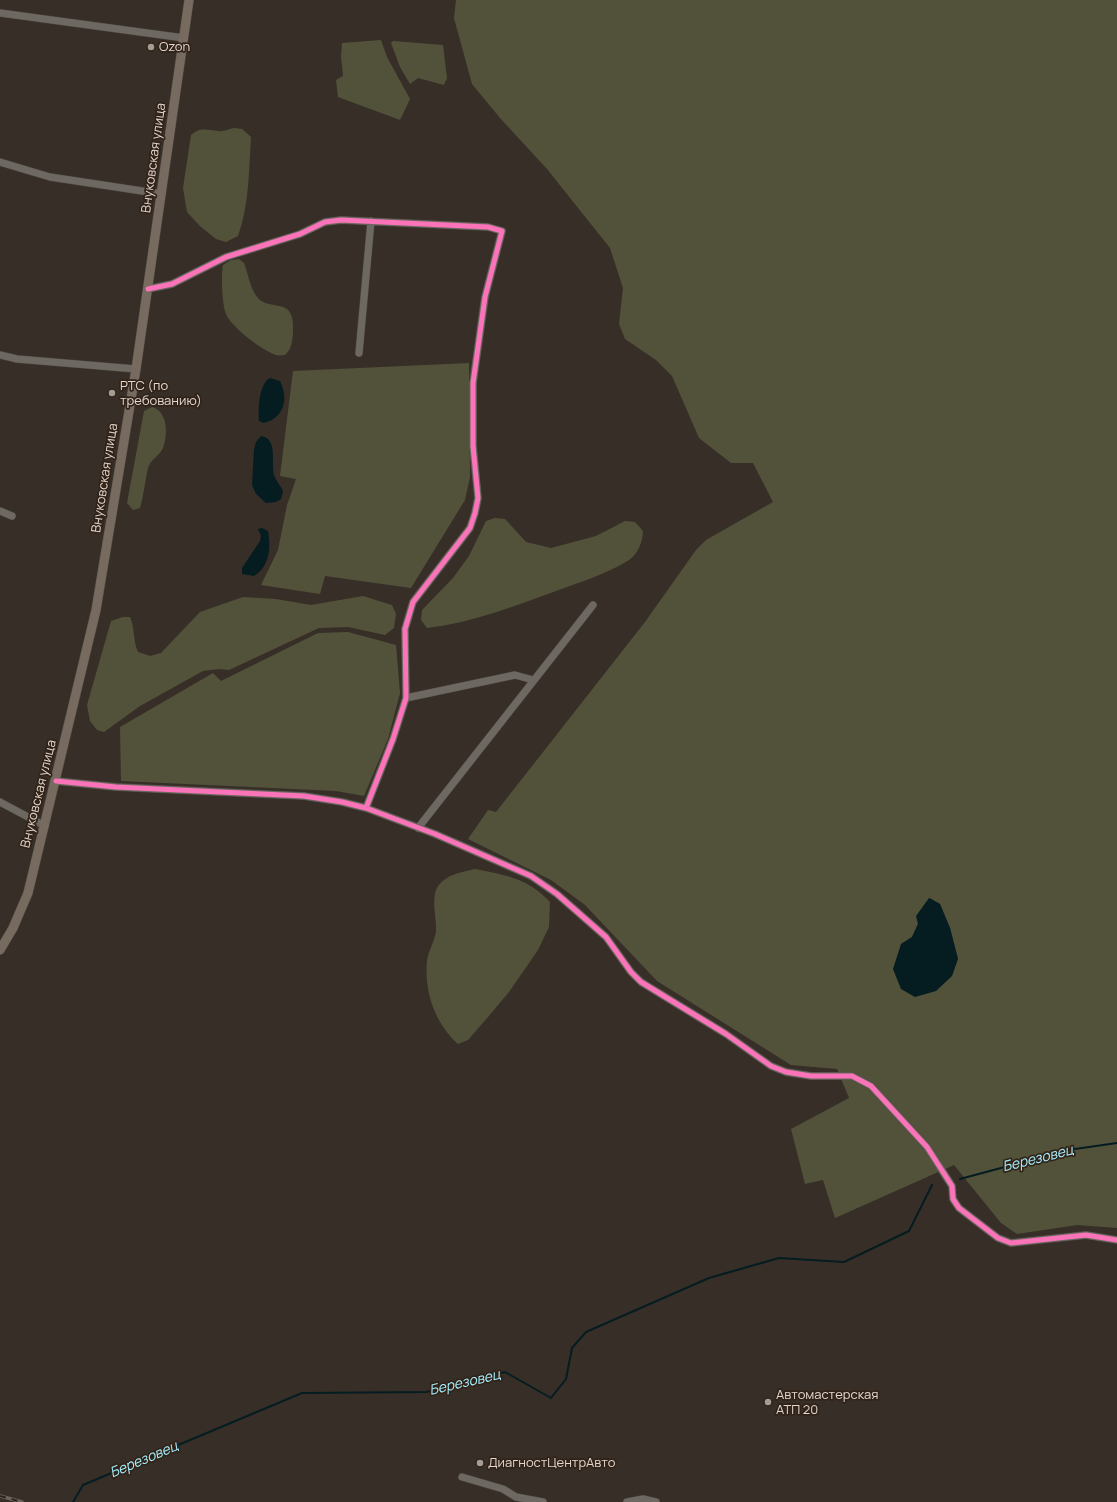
<!DOCTYPE html>
<html>
<head>
<meta charset="utf-8">
<style>
  body { margin:0 }
  canvas { display:block; background:#362e27 }
</style>
</head>
<body>
<canvas width="1117" height="1502"></canvas>
<script>
const g = document.querySelector('canvas').getContext('2d');
g.lineJoin = 'round';
function paint(path, color) { g.fillStyle = color; g.fill(path, 'evenodd'); }
function strokePath(path, color, width, dash) { g.strokeStyle = color; g.lineWidth = width; g.lineCap = dash ? 'butt' : 'round'; g.setLineDash(dash || []); g.stroke(path); }
function write(font, color, halo, rows, align = 'center') {
  g.font = font + ' Manrope,sans-serif'; g.lineWidth = 3.5; g.setLineDash([]); g.textBaseline = 'middle'; g.strokeStyle = halo; g.fillStyle = color; for (const [text, x, y, turn = 0] of rows) {
    g.save(); g.translate(x, y); g.rotate((+turn || 0) * Math.PI / 180); g.textAlign = isNaN(turn) ? turn : align; if (halo) g.strokeText(text, 0, 0); g.fillText(text, 0, 0); g.restore();
  }
}
const green = new Path2D(`
  M456 0H1117V1228L1077 1225 1017 1234 1001 1223 954 1165 835 1218 823 1180 805 1184 791 1129 849 1098 837 1069 791 1065 657 981 585 905 551 880 468 839 488 810 496 812 645 622 696 550 706 540 773 502 753 463H731L699 438 672 376 656 360 625 339 619 324 623 288 610 248 547 169 500 118 472 84 454 18ZM930 898 940 904 950 928 958 959 901 944 912 937Z
  M381 40 387 57 410 99 400 120 338 97 336 80 343 76 341 56 342 43Z
  M393 41 443 45 447 78 444 85 418 78 410 84 400 67 391 43Z
  M234 128 242 129 251 137C249 170 249 206 238 236L226 242 216 239 200 226 187 212 183 188 191 135C201 127 207 130 218 131 223 132 229 129 234 128Z
  M239 259 244 263C248 273 250 288 257 297 270 313 296 294 293 333 292 342 292 348 285 355 282 355 279 356 276 355 263 351 231 327 226 314 222 304 221 275 223 265L231 260Z
  M469 363 470 477 465 500 411 588 325 576 320 594 261 585 278 550 287 505 296 479 280 476 293 371Z
  M152 407C168 411 168 435 163 448 160 455 150 460 148 468 145 481 144 494 140 508L133 510 127 503 144 411Z
  M495 518 505 519 526 542 551 548 596 536 625 521 635 522 643 531C643 541 638 554 629 560 607 574 580 582 556 591 514 606 472 623 427 628L421 620 422 610 453 578 469 556 486 521Z
  M363 596 392 605 396 614 394 628 385 635 348 627 319 628 229 670 219 669 203 671 140 706 104 732 97 730 90 721 87 705 111 621 123 617H130C135 628 133 641 138 652L150 656 161 653 200 612 243 597 276 599 311 605Z
  M348 632 396 645 400 693 388 739 364 796 336 791 121 781 120 727 213 673 221 681 318 633Z
  M475 869C505 875 528 878 550 902L549 927 538 950 509 992 488 1017 468 1040 458 1044C435 1023 424 992 427 961 428 951 435 941 436 931 437 919 431 900 437 888 444 875 462 872 475 869Z`);
const water = new Path2D(`
  M270 378 280 381C289 399 284 419 263 423L259 421C258 410 259 383 270 378Z
  M261 436C278 438 271 463 274 475 276 481 281 486 283 491L281 499 276 502 266 503 256 494 252 485 254 449 256 442Z
  M262 528 268 531C271 548 270 566 254 576L242 574V568L260 541 261 536 258 529Z
  M929 898 940 904 950 928 958 959 952 976 936 991 915 997 901 989 893 969 901 944 912 937 918 924 916 916Z`);
const stream = new Path2D(`
  M960 1179 1068 1150 1117 1143
  M73 1502 83 1485 302 1393 426 1392 505 1372 551 1398 566 1379 572 1348 586 1332 709 1278 779 1258 844 1262 909 1231 932 1185`);
const minor = new Path2D(`
  M0 13 184 38
  M0 162 50 177 162 194
  M148 289 172 284 226 257 300 234 325 222 341 220 488 227 502 231 485 297 473 383V446L478 498 475 513 470 528 413 602 405 629 406 698 393 739 366 808
  M359 353 371 221
  M0 355 17 359 136 369
  M0 511 12 516
  M406 698 515 675 533 680
  M56 781 116 787 304 796 342 802 366 808 435 834 531 876 557 894 606 937 631 972 641 982 726 1034 771 1066 786 1072 811 1076H852L871 1086 927 1147 952 1186 953 1199 959 1208 998 1238 1011 1243 1086 1235 1117 1240
  M0 802 45 826
  M418 828 593 605
  M462 1477 503 1489 516 1497 543 1502
  M627 1502 643 1499 656 1502`);
const major = new Path2D(`
  M0 950 13 928 28 893 96 610 136 369 189 0`);
const rail = new Path2D(`
  M0 1496 22 1502`);
const cycleway = new Path2D(`
  M148 289 172 284 226 257 300 234 325 222 341 220 488 227 502 231 485 297 473 383V446L478 498 475 513 470 528 413 602 405 629 406 698 393 739 366 808
  M56 781 116 787 304 796 342 802 366 808 435 834 531 876 557 894 606 937 631 972 641 982 726 1034 771 1066 786 1072 811 1076H852L871 1086 927 1147 952 1186 953 1199 959 1208 998 1238 1011 1243 1086 1235 1117 1240`);
const markers = [
  [151,47,4,"#a59c94"],
  [112,393,4,"#a59c94"],
  [768,1402,4,"#a59c94"],
  [480,1463,4,"#a59c94"]
];
const poiNames = [
  ["Ozon",159,47],
  ["РТС (по",120,386],
  ["требованию)",120,401],
  ["Автомастерская",776,1395],
  ["АТП 20",776,1410],
  ["ДиагностЦентрАвто",488,1463]
];
const streetNames = [
  ["Внуковская улица",154,158,-82],
  ["Внуковская улица",105,478,-81],
  ["Внуковская улица",39,794,-76]
];
const waterNames = [
  ["Березовец",1038,1159,-14],
  ["Березовец",465,1383,-13],
  ["Березовец",144,1460,-23]
];
paint(green, '#52523a');
paint(water, '#051c20');
strokePath(stream, '#051c20', 2);
strokePath(minor, '#504943', 8);
strokePath(major, '#504943', 10);
strokePath(minor, '#6e6862', 7);
strokePath(major, '#776a5f', 9);
strokePath(rail, '#6a645e', 3.5);
strokePath(rail, '#322318', 2, [6]);
strokePath(cycleway, '#fb73b8', 5);
for (const [x, y, r, color] of markers) { const dot = new Path2D(); dot.arc(x, y, r, 0, 2 * Math.PI); g.fillStyle = color; g.fill(dot); strokePath(dot, '#322318', 1.5); }
write('13px', '#e1d7cf', '#322318', poiNames, 'left');
write('13px', '#e1d7cf', '#322318', streetNames);
write('italic 14px', '#a5efff', '#322318', waterNames);
</script>
</body>
</html>
